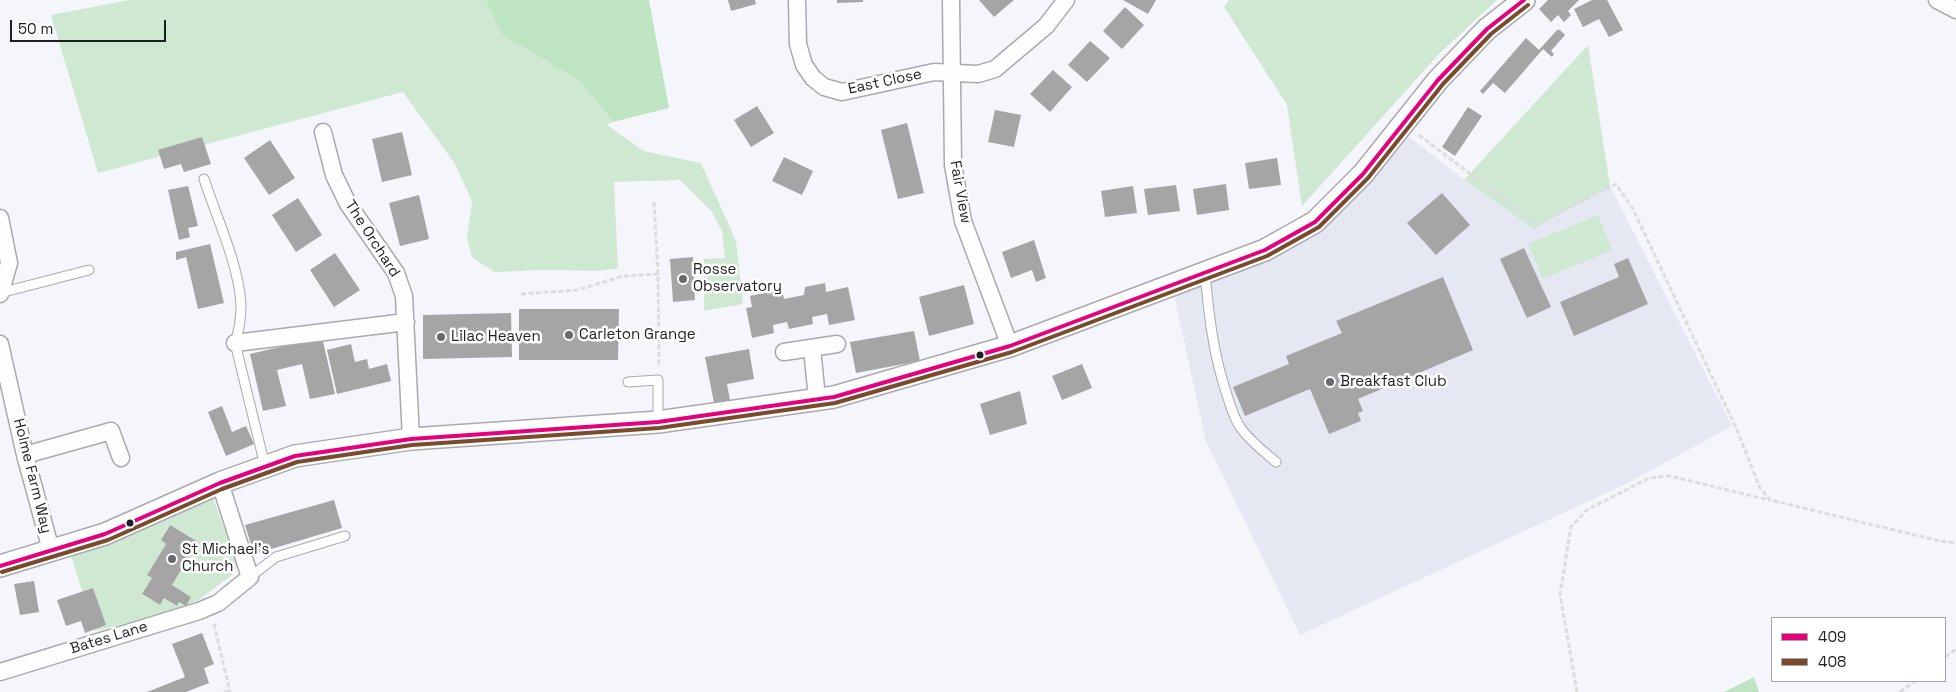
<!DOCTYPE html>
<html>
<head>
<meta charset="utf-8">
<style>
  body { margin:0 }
  #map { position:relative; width:1956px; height:692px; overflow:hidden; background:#f5f6fb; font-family:"Space Grotesk",sans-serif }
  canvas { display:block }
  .legend { position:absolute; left:1771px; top:617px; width:175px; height:65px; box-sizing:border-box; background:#fff; border:1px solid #a5a5a7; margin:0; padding:6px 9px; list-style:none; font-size:15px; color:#1e1f22 }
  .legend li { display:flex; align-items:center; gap:10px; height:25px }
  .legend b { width:25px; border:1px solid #a5a5a7 }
  .scale { position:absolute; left:10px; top:20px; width:156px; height:22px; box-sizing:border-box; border:2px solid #1e1f22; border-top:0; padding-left:6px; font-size:15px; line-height:18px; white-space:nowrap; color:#1e1f22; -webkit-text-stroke:4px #fff; paint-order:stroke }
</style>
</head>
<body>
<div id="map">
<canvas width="1956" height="692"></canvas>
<ul class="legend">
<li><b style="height:6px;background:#e5007d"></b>409</li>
<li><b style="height:6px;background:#7a4b2a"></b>408</li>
</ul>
<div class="scale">50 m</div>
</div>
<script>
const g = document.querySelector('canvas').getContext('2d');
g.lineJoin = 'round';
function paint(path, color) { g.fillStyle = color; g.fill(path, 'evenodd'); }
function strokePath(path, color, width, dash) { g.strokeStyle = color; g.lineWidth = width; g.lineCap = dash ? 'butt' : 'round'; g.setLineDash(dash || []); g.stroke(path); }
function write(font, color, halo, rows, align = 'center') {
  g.font = font + ' "Space Grotesk",sans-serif'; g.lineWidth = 5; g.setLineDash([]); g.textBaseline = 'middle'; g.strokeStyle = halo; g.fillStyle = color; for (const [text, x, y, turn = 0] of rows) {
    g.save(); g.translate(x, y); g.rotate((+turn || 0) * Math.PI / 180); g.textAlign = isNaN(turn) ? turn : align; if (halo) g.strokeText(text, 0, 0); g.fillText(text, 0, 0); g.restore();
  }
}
const built = new Path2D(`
  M1399 129 1464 180 1534 229 1610 186 1732 426 1628 483 1300 635 1206 441 1172 286 1315 222Z`);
const green = new Path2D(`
  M129 0H485L502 35 580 81 613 122 607 125 644 151 701 163 736 241 743 304 704 311V259L725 258 722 231 712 212 680 180 614 182 618 268 600 271 542 270 494 272 472 257 467 239 472 201 455 164 403 92 98 173 51 15Z
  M1229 0H1497L1440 53 1302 206 1287 105 1224 7Z
  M1588 45 1610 186 1534 229 1464 180Z
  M1598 215 1612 250 1543 279 1528 244Z
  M212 496 238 564 232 575 188 608 95 631 71 556ZM169 525 197 542 172 585 191 597 186 605 179 602 177 606 164 598 160 605 142 595 152 578 147 575 166 544 161 540Z`);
const forest = new Path2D(`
  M485 0H649L669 108 613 122 580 81 502 35Z
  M1754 677 1759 692H1724Z`);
const building = new Path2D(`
  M728 0H755L756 4 731 11Z
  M837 0H863V2L837 3Z
  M979 0H1014L994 17Z
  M1123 0H1156L1148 14Z
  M1548 0H1579L1568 11 1571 15 1564 22 1558 15 1551 22 1539 9Z
  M1592 0H1607L1623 30 1609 37 1599 19 1583 27 1574 9Z
  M1125 7 1144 25 1122 49 1103 31Z
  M1557 30H1560L1565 35 1551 51 1554 54 1552 57 1543 49 1505 93 1493 83 1483 94 1480 91 1526 38 1539 50Z
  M1090 41 1110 58 1087 82 1068 65Z
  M1053 70 1072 87 1050 112 1030 94Z
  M757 106 774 133 751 147 734 120Z
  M1468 107 1482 116 1455 156 1442 147Z
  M995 110 1021 115 1014 147 988 142Z
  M907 123 924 193 898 199 881 130Z
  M402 132 412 175 382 182 372 139Z
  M202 137 211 164 184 172 181 164 164 169 158 150Z
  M270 140 295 178 269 195 244 158Z
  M784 157 813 171 802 195 772 181Z
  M1277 158 1281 185 1249 189 1245 163Z
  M1226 184 1229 210 1197 215 1193 189Z
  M1176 185 1180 211 1148 215 1144 189Z
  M188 186 198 226 188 228 190 237 179 240 168 190Z
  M1133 186 1137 213 1105 217 1101 191Z
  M1442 193 1470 225 1436 255 1407 223Z
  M419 195 429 239 400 246 389 203Z
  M298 198 322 235 296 252 272 215Z
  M1034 240 1046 278 1036 282 1032 270 1011 278 1002 252Z
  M210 244 224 303 198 309 186 257 176 260V252Z
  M1524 248 1551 307 1527 318 1500 259Z
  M335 253 360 290 334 307 310 270Z
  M693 257 695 300 673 302 670 259Z
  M1628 258 1648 304 1574 336 1560 302 1619 277 1614 264Z
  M1443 277 1473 350 1358 399 1363 411 1358 413 1361 421 1329 434 1310 389 1245 416 1233 387 1289 364 1286 356 1342 333 1336 321Z
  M825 283 826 292 848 287 855 320 829 325 827 314 812 317 813 324 789 329 787 322 773 325 774 333 752 338 746 308 752 307 750 296 782 289 784 299 804 295 805 287Z
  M964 285 974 324 929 336 919 297Z
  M519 309H619L618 360H519Z
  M511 313 512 357 423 359V315Z
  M914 331 920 361 856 373 850 342Z
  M322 337 335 394 310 399 302 364 277 370 286 406 263 411 250 354Z
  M351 344 355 362 367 359 369 369 387 364 391 381 337 394 327 350Z
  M749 349 754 379 727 384 730 400 714 403 705 357Z
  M1082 364 1092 388 1062 400 1052 376Z
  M1020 391 1027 424 990 435 980 404Z
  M222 406 232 432 246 426 254 444 226 456 208 412Z
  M334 500 342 528 254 554 245 525Z
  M170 525 198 542 172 585 191 597 186 606 179 602 177 606 164 598 160 605 142 594 152 578 147 575 166 544 161 540Z
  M34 581 39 612 20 615 14 584Z
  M93 588 106 625 85 633 81 621 66 626 57 600Z
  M202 633 214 664 204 668 209 683 186 692H147L185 677 172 644Z`);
const path = new Path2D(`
  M1419 135 1536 224 1616 184 1633 209 1737 430 1760 488 1770 500 1940 541 1956 543
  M654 202 658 274 659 367
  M521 294 578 290 623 276 658 274
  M214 624 230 692
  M1945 657 1956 649
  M224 692 230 690
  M1577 692 1560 594 1571 527 1587 510 1649 478 1670 476 1769 500
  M1900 692 1915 681`);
const service = new Path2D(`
  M204 179C216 216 239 265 241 305 241 318 239 331 235 343L265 466
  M1205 273C1209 315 1213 354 1227 395 1230 405 1234 418 1240 427 1250 441 1263 451 1276 462
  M0 293 89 270
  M628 382 658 380V422
  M250 577 276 557 345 536`);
const minor = new Path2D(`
  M797 0 798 44 804 65 813 78 824 87 842 92 934 72 978 74 995 69 1046 26 1066 0
  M951 0 953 165 963 221 1010 346
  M1937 0 1956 10
  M323 132 334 175 348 204 396 273 404 296 411 439
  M0 218 9 263 0 294
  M235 343 406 322
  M0 344 25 455 51 550
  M812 348 817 399
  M784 352 837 344
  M25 455 111 431 121 458
  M0 672 199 611 218 603 250 577 220 483`);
const tertiary = new Path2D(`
  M0 566 105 534 220 483 295 456 411 439 658 422 834 397 1010 346 1265 250 1315 222 1363 174 1438 80 1487 29 1524 0`);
const bus1 = new Path2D(`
  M0 566 105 534 220 483 295 456 411 439 658 422 834 397 1010 346 1265 250 1315 222 1363 174 1438 80 1487 29 1524 0`);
const bus2 = new Path2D(`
  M2 572 108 540 222 489 297 462 412 445 659 428 835 403 1012 352 1267 256 1319 227 1368 178 1443 84 1491 34 1528 5`);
const markers = [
  [683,279,5,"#696a6e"],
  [569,335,5,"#696a6e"],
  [441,337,5,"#696a6e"],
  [980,355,4.5,"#1e1f22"],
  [1330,382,5,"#696a6e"],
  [130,523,4.5,"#1e1f22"],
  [172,559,5,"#696a6e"]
];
const streetNames = [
  ["East Close",885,82,-12],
  ["Fair View",960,192,80],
  ["The Orchard",372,239,57],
  ["Holme Farm Way",32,476,76],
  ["Bates Lane",109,638,-17]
];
const poiNames = [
  ["Rosse",693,270],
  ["Observatory",693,287],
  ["Carleton Grange",579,335],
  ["Lilac Heaven",451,337],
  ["Breakfast Club",1340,382],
  ["St Michael's",182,550],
  ["Church",182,567]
];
paint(built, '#e5e8f2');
paint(green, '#cfe8d2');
paint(forest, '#bfe4c2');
paint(building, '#a5a5a6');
strokePath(service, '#a9aaad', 11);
strokePath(minor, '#a9aaad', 19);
strokePath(tertiary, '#a9aaad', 24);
strokePath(path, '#dcdcde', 3, [5, 2.5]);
strokePath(service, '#fefefe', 9);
strokePath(minor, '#fefefe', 16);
strokePath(tertiary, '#fefefe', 21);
strokePath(bus1, '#e5007d', 4);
strokePath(bus2, '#7a4b2a', 4);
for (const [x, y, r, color] of markers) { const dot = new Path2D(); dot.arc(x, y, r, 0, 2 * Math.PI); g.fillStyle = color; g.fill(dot); strokePath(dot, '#fff', 2); }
write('15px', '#1e1f22', '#fff', streetNames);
write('15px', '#1e1f22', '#fff', poiNames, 'left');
</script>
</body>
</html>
